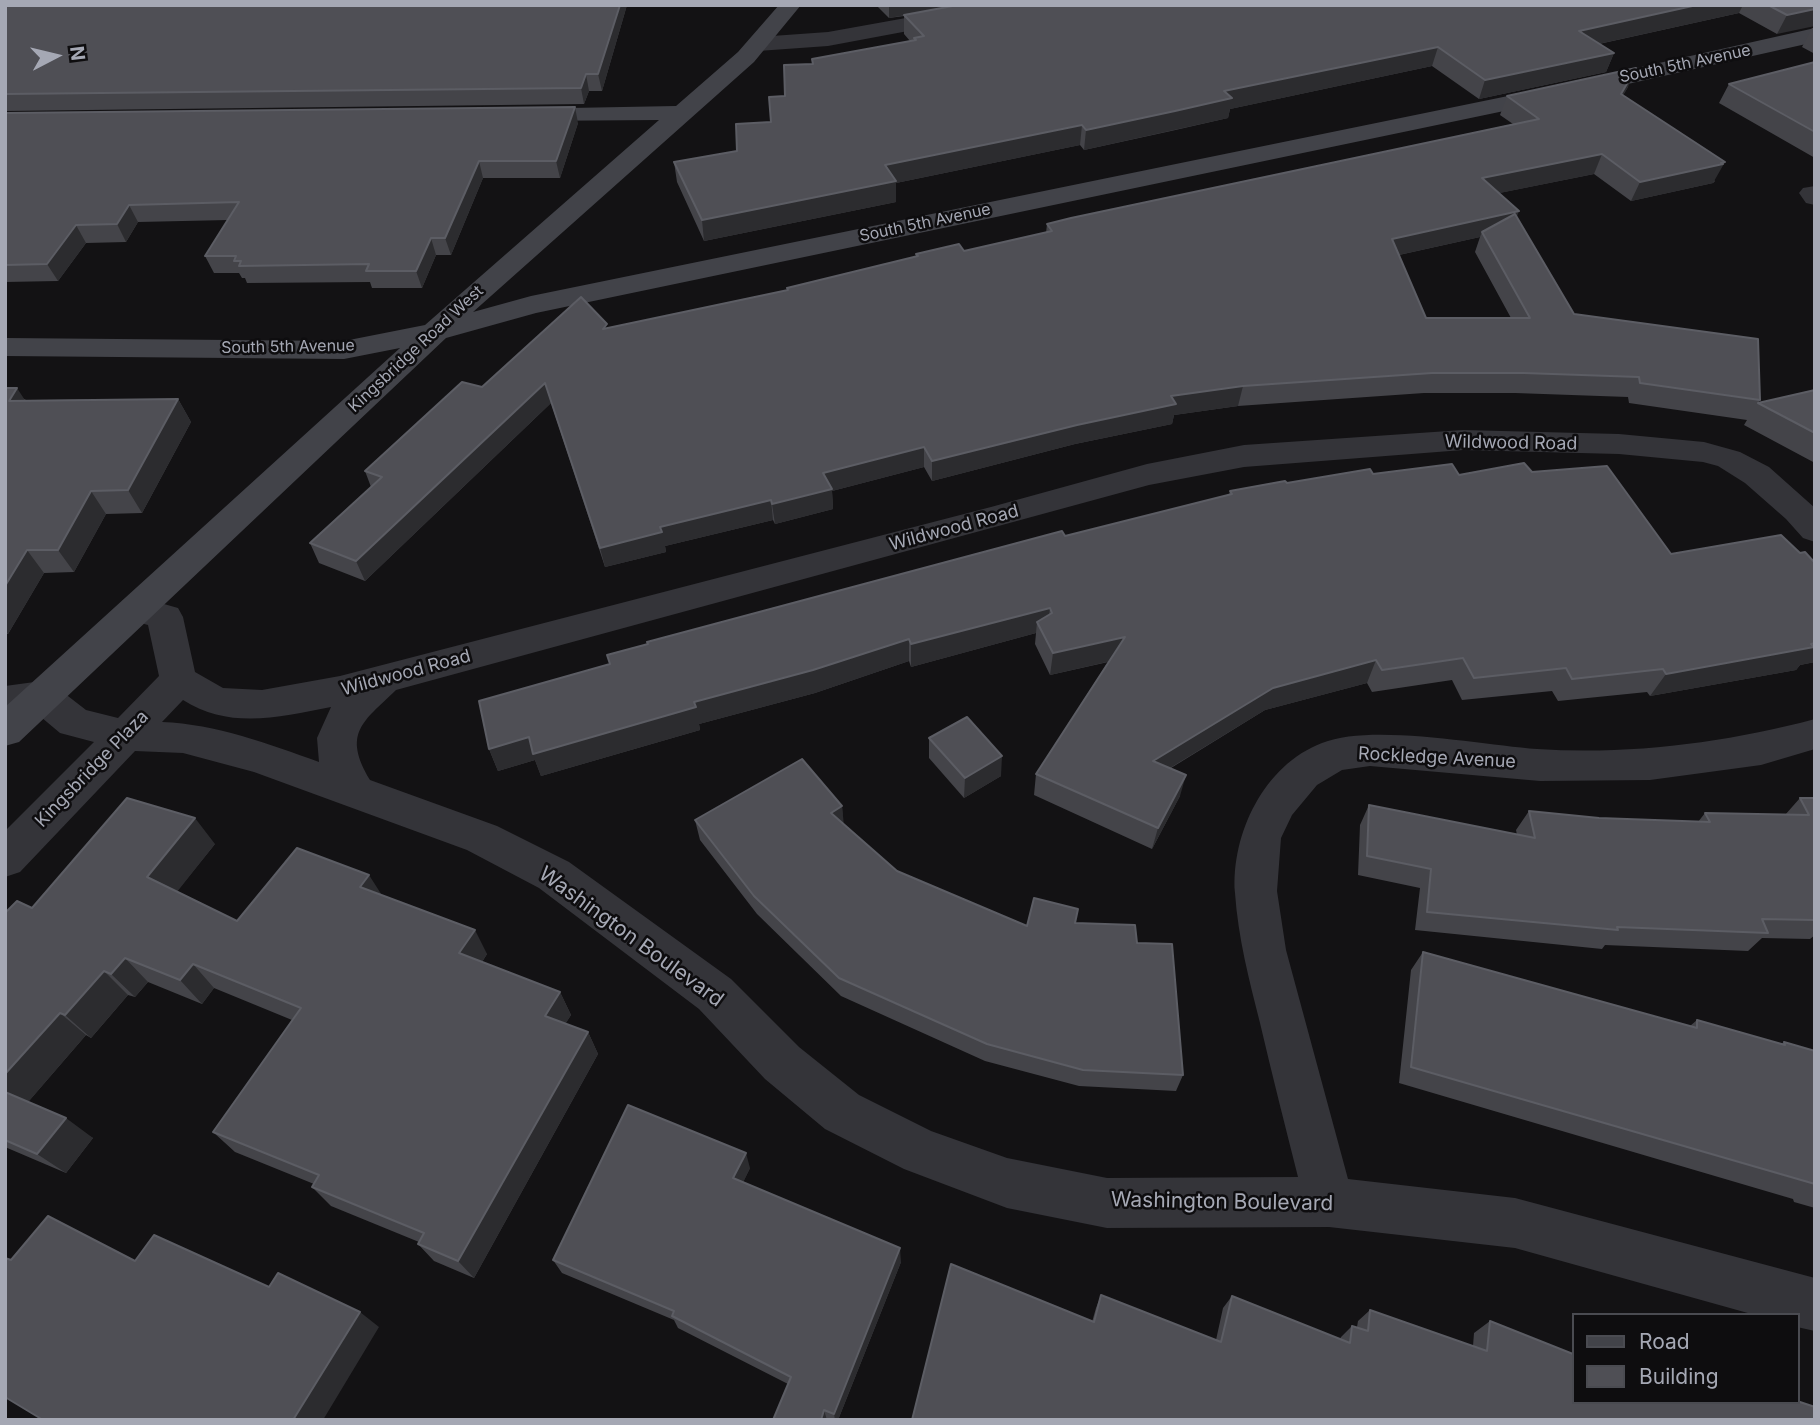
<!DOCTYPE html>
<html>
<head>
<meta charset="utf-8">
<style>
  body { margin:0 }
  #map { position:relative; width:1820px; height:1425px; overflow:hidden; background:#131214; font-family:Inter,sans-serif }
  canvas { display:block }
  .frame { position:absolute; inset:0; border:7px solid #a5a8b4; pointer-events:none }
  .legend { position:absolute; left:1572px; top:1313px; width:228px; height:91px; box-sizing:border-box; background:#0e0d0f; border:2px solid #4a4b51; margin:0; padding:9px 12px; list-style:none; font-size:21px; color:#a5a8b4 }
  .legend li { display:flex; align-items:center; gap:14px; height:35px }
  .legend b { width:35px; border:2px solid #4a4b51 }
  .north { position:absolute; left:21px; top:21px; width:70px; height:70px; -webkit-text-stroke:5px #0e0d0f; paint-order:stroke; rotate:83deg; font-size:19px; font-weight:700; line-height:28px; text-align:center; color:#a5a8b4 }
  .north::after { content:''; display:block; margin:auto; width:24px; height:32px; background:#a5a8b4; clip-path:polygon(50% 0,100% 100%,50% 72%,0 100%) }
</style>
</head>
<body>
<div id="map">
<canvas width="1820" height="1425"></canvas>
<div class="frame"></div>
<ul class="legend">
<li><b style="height:9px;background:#424349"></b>Road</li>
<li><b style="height:19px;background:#4f4f55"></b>Building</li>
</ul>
<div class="north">N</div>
</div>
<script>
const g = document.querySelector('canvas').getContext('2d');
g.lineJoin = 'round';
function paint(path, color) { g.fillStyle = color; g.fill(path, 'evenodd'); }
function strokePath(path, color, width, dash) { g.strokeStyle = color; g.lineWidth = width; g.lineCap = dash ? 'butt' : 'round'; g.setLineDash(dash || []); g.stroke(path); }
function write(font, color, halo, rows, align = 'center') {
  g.font = font + ' Inter,sans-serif'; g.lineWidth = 5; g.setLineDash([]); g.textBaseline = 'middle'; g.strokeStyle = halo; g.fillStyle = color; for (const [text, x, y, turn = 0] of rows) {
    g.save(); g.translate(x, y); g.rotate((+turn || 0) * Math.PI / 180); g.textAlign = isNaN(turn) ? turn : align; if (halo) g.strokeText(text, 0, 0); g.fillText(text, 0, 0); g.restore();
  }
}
const street = new Path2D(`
  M978 5H1025L1023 10 1015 11 828 46 758 51 750 49 747 44 750 39 758 37 828 32Z
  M1815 186V205L1806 203 1799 193 1803 188Z
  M1463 430 1619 434 1704 442 1740 452 1769 467 1815 508V542L1803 538 1786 519 1745 483 1718 466 1703 462 1619 454 1463 450 1244 467 1149 485 396 690C363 722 342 733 370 780L497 826 569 862 731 979 799 1047 859 1095 931 1131 1007 1158 1107 1178 1298 1177C1285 1126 1272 1074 1260 1023 1249 980 1238 937 1235 893 1231 834 1264 765 1322 743 1372 723 1481 745 1537 749 1630 755 1725 743 1815 719V749L1761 765 1650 780 1540 781 1370 766 1342 770 1317 785 1292 815 1281 838 1277 891 1286 950 1348 1179 1515 1198 1815 1278V1331L1797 1327V1315H1755L1515 1248 1329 1227 1107 1228 1007 1208 904 1169 825 1129 765 1079 699 1009 539 888 467 850 254 772 183 753 135 751 20 872 5 877V831L94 742 60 733 35 712 5 716V686L42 681 55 686 86 710 118 718 159 676 148 625 123 618 118 609 123 600 136 596 178 608 183 617 195 672 223 688 262 690 340 676 991 507 1147 464 1244 445ZM183 700C230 730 280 717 331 707L317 738 319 762C269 744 216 724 162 722Z`);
const secondary = new Path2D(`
  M779 5H801L754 62 473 312 531 296 1552 87 1815 28V42L1552 101 536 313 446 338 19 742 5 746V707L400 348 344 359 5 356V338L344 341 425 325 659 120 524 121 516 119 512 114 516 109 676 106 738 52Z`);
const wall = new Path2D(`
  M5 5H627L602 91H589L584 104 5 111Z
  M876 5H1815L1777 34 1739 13 1599 44 1614 53 1606 72 1479 99 1432 66 1230 109 1228 118 1171 131 1084 150 1080 145 896 183V202L704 241 677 182 674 162 737 151 771 122 785 96 812 64 910 41 904 34V16L889 18Z
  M1812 28H1815V54L1802 47Z
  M1815 62V158L1719 103 1729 84Z
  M1628 87 1623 95 1715 181 1713 183 1631 201 1594 174 1499 193 1517 218 1574 314 1760 400 1758 403 1815 390V463L1744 425 1747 420 1629 403 1628 397 1515 393H1424L1238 406 1174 415 1172 424 1075 444 932 481 924 467 832 491 833 509 775 524 773 520 665 546 666 552 605 567 551 403 365 581 319 563 310 543 371 487 365 471 482 387 608 328 787 290V288L916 257V254L964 251 1046 233 1047 224 1513 124 1500 115 1507 96ZM1480 237 1475 252 1511 318H1426L1399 255Z
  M5 113 578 123 560 178H483L451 255H436L422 288H372L370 282 247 283 245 278H242L239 273H214L205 256 228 220 138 222 126 242 86 243 58 281 5 282Z
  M5 388 26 400 178 399 191 422 142 513 106 514 74 572 44 573 8 634H5Z
  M1532 472 1671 554 1800 553 1815 563V662L1800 665 1796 670 1650 696 1647 692 1558 701 1552 691 1462 700 1452 680 1372 692 1367 683 1265 710 1171 768 1180 796 1152 849 1034 795 1036 774 1108 662 1050 675 1035 644 1036 633 911 667 909 661 815 693 699 724 700 730 541 776 535 760 498 771 489 749 610 665 1065 536 1229 495 1230 491 1287 483 1373 474 1459 475Z
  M929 738 1001 776 964 798 929 758Z
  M1800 798H1815V935L1810 939 1762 938 1748 951 1605 945 1602 949 1415 930 1420 888 1358 875 1360 825 1369 805 1517 835 1516 830 1529 811 1599 818 1698 822 1705 813 1785 815Z
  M842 806 843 824 897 871 1027 926 1076 923 1137 943 1183 1075 1176 1091 1079 1086 985 1061 841 996 757 914 700 840 695 820Z
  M215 844 177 891 237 921 382 895 487 954 482 962 560 992 571 1015 565 1024 588 1032 598 1054 474 1278 434 1261 418 1244 419 1242 331 1206 312 1187 314 1184 235 1152 213 1132 292 1020 214 988 202 1004 148 982 135 997 128 995 91 1038 86 1035 28 1102 93 1138 66 1173 5 1147V913L32 908Z
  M1423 952 1690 1026 1697 1020 1781 1044 1784 1042 1815 1051V1208L1794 1202 1793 1199 1399 1083 1411 970Z
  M750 1168 743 1182 901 1262 838 1420H773L788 1384 678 1328 674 1320 562 1273 553 1260Z
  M1101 1295 1216 1340 1223 1308 1232 1296 1340 1339 1341 1337 1352 1326 1357 1327 1358 1321 1370 1310 1473 1346 1474 1333 1490 1321 1573 1354 912 1420 1092 1322 1096 1308Z`);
const shadedWall = new Path2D(`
  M620 5H627L602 91 598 74Z
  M889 5H962L889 18Z
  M1697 5H1743L1739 13 1571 50 1579 31Z
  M1815 9V26L1777 34 1787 15Z
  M1438 47 1432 66 1230 109 1228 118 1084 150 1086 130 1224 91Z
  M1614 53 1606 72 1479 99 1485 80Z
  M1636 68 1628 87 1613 113 1621 94Z
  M586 74 589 91 584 104 581 88Z
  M575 107 578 123 560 178 556 161Z
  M1082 125 1080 145 896 183V202L704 241 702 220 885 165Z
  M1602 154 1594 174 1475 198 1482 178Z
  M479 161 483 178 451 255 445 238Z
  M1725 162 1713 183 1631 201 1640 182Z
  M129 205 138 222 126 242 117 224Z
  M1519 211 1512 230 1482 232 1480 237 1385 258 1392 239Z
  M76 225 86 243 58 281 47 264Z
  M431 238 436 255 422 288 416 271Z
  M545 383 551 403 365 581 356 561Z
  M1243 386 1238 406 1174 415 1172 424 1075 444 932 481V461L1171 396Z
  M17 388 32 411 9 401Z
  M178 399 191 422 142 513 128 490Z
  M924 447V467L832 491 833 509 775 524 772 504 823 473Z
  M91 491 106 514 74 572 58 550Z
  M771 500 773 520 665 546 666 552 605 567 600 548 660 527Z
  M27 550 44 573 8 634 5 631V586Z
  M1050 608 1047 630 1037 622 1036 633 911 667V644Z
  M1125 637 1120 659 1050 675 1053 653Z
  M909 639V661L815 693 699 724 700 730 541 776 535 760 498 771 489 749 529 737 694 702Z
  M1815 643V662L1800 665 1796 670 1650 696 1666 674Z
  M1376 660 1367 683 1265 710 1147 782 1153 761 1273 688Z
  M1002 756 1001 776 964 798 965 778Z
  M1186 775 1180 796 1152 849 1158 828Z
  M842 806 844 826 831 813Z
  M195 818 215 844 169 902 147 877Z
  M369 875 385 900 360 887Z
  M475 930 487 954 472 977 459 953Z
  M125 958 148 982 135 997 111 974Z
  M193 964 214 988 202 1004 180 980Z
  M104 971 128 995 91 1038 65 1015Z
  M560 992 571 1015 556 1039 545 1016Z
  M60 1013 86 1035 23 1108 5 1096V1074Z
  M588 1032 598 1054 474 1278 458 1261Z
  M66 1118 93 1138 66 1173 37 1154Z
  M746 1153 750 1168 738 1193 733 1178Z
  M900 1248 901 1262 838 1420H835L834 1414Z
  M360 1312 379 1327 323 1420H293Z
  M824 1410 827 1420H821Z`);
const building = new Path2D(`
  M5 5H620L598 74H586L581 88 5 94Z
  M958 5H1697L1579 31 1614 53 1485 80 1438 47 1224 91 1232 98 1175 111 1086 130 1082 125 885 165 896 181 702 220 674 162 737 151 736 124 771 122 769 97 785 96 784 65 813 64 812 59 916 40 914 38 924 36 904 15Z
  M1768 5H1815V9L1787 15Z
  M1815 62V132L1729 84Z
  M1636 68 1621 94 1725 162 1721 163 1723 164 1640 182 1602 154 1482 178 1519 211 1392 239 1426 318H1530L1482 232 1515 214 1574 314 1758 339 1760 400 1640 383 1639 377 1524 373H1432L1243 386 1171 396 1176 404 1077 425 932 461 924 447 823 473 832 489 772 504 771 500 660 527 662 532 600 548 545 383 356 561 310 543 382 477 365 471 462 382 482 387 581 297 607 324 603 329 788 290 787 288 918 256 916 254 959 244 964 251 1052 231 1047 224 1071 218 1539 119 1507 96Z
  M575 107 556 161H479L445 238H431L416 271H366L369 264 239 266 241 261H234L236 256H205L239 202 129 205 117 224 76 225 47 264 5 265V113Z
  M5 388H17L9 401 178 399 128 490 91 491 58 550H27L5 586Z
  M1815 390V433L1758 403Z
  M1524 463 1532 472 1607 466 1671 554 1781 535 1800 553 1805 552 1815 563V643L1811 644 1814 647 1666 674 1663 669 1572 679 1566 668 1474 678 1463 658 1382 670 1376 660 1273 688 1153 761 1186 775 1158 828 1036 774 1125 637 1053 653 1037 622 1052 613 1050 608 911 644 909 639 813 670 694 702 696 707 533 754 529 737 489 749 479 701 610 664 607 655 648 644 647 642 1062 531 1065 536 1232 494 1230 491 1285 481 1287 483 1370 469 1373 474 1452 464 1459 475Z
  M967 717 1002 756 965 778 929 738Z
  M802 759 842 806 831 813 897 871 1027 926 1034 898 1078 909 1075 923 1135 925 1137 943 1172 944 1183 1075 1083 1070 987 1044 839 978 754 896 695 820Z
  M127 798 195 818 147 877 237 921 297 848 369 875 360 887 475 930 459 953 560 992 545 1016 588 1032 458 1261 418 1244 424 1233 312 1187 319 1175 213 1132 301 1008 193 964 180 980 125 958 111 974 104 971 65 1015 60 1013 5 1074V913L17 901 32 908Z
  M1800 798H1815V920L1762 919 1768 933 1617 927 1618 930 1427 912 1431 869 1367 856 1369 805 1535 838 1529 811 1599 818 1710 822 1705 813 1809 815Z
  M1423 952 1697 1028V1020L1785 1045 1784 1042 1815 1051V1184L1411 1067Z
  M5 1092 66 1118 37 1154 5 1140Z
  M628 1105 746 1153 733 1178 900 1248 834 1414 824 1410 821 1420H773L791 1377 672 1316 674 1311 553 1260Z
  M48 1216 135 1261 154 1235 269 1287 278 1273 360 1312 293 1420H43L5 1397V1258L11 1260Z
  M951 1264 1094 1322 1101 1295 1221 1342 1232 1296 1350 1343 1352 1326 1368 1331 1370 1310 1487 1351 1490 1321 1573 1354V1402L1797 1401 1815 1407V1420H912Z`);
const farStreetnames = [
  ["South 5th Avenue",1685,64,-12],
  ["South 5th Avenue",925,223,-12],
  ["South 5th Avenue",288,347,-1],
  ["Kingsbridge Road West",416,349,-43]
];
const streetNames = [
  ["Wildwood Road",1511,443,1],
  ["Wildwood Road",954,528,-15],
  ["Wildwood Road",406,673,-15],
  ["Rockledge Avenue",1437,758,3],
  ["Kingsbridge Plaza",92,769,-46]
];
const nearStreetnames = [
  ["Washington Boulevard",631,937,36],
  ["Washington Boulevard",1222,1202,1]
];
paint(street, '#343439');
paint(secondary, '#424349');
paint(wall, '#444449');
paint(shadedWall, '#2c2c2f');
paint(building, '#4f4f55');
strokePath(building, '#5c5d64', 2);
write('16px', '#a5a8b4', '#0e0d0f', farStreetnames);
write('18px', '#a5a8b4', '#0e0d0f', streetNames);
write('21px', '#a5a8b4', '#0e0d0f', nearStreetnames);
</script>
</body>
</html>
